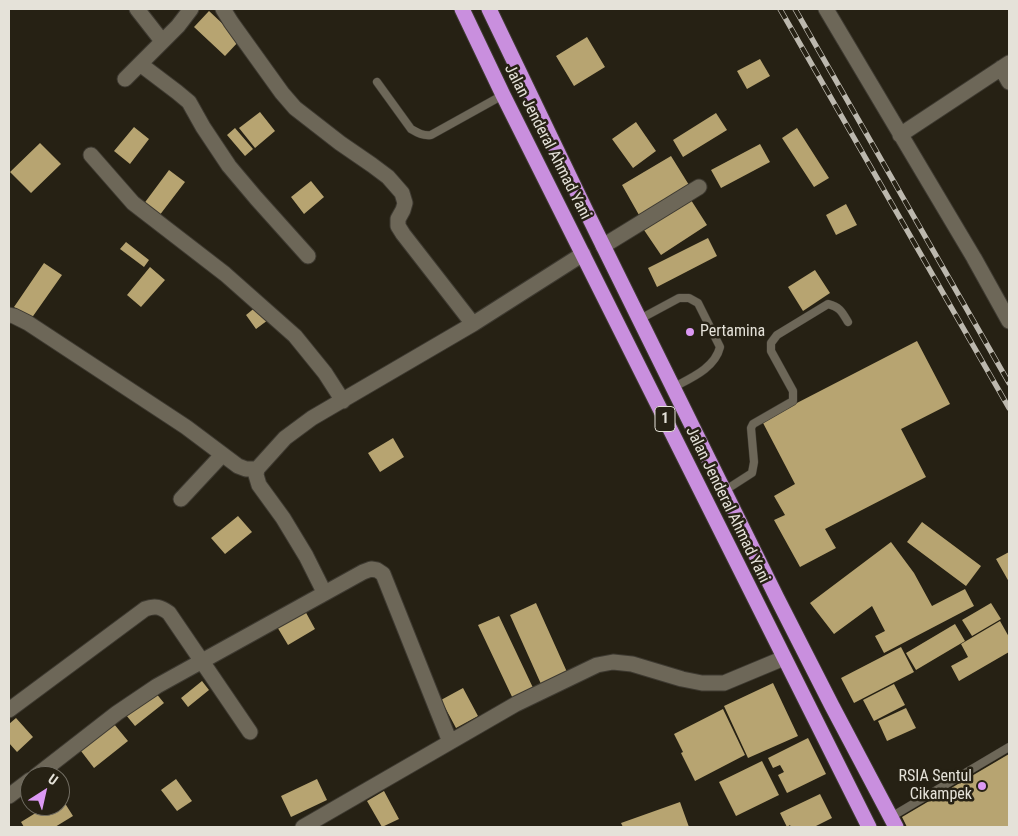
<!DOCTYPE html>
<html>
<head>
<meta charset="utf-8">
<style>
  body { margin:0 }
  #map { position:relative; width:1018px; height:836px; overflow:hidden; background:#262114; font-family:"Roboto Condensed",sans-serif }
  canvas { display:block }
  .frame { position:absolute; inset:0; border:10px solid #e5e2d9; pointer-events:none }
  .north { position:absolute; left:20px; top:766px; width:50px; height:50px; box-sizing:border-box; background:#262114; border:1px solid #726e63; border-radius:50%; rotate:35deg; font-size:14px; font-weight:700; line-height:20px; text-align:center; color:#e5e2d9 }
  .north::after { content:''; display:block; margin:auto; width:18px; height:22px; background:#dc99f4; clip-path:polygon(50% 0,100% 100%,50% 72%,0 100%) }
</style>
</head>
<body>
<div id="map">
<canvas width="1018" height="836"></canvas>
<div class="frame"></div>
<div class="north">U</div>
</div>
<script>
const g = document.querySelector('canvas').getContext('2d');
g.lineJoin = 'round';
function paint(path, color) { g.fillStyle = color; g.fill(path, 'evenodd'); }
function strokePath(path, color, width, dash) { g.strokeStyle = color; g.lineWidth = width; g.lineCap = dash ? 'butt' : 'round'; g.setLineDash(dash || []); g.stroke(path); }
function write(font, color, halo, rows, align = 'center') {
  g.font = font + ' "Roboto Condensed",sans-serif'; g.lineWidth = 5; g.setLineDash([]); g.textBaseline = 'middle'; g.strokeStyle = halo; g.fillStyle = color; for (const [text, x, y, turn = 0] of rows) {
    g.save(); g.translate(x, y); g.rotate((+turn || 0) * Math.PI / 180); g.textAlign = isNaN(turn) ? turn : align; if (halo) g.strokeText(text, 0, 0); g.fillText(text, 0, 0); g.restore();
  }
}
const building = new Path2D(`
  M209 11 240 40 225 56 194 27Z
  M587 37 605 67 574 86 556 56Z
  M760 59 770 76 747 89 737 71Z
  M260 112 275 131 255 148 239 128Z
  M716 113 727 130 683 157 673 140Z
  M636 122 656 151 633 168 612 139Z
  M134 127 149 139 130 164 114 151Z
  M235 128 253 149 245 156 227 135Z
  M797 128 829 178 814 187 782 138Z
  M40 143 61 164 31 193 10 172Z
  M760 144 770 162 721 188 711 170Z
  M671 156 689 185 639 215 622 185Z
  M169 170 185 182 159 216 143 205Z
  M311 181 324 197 304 214 291 197Z
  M691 200 707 225 661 255 644 230Z
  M846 204 857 225 836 235 826 215Z
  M708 238 717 256 657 287 648 268Z
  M126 242 149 260 144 267 120 249Z
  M44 263 62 275 31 319 14 307Z
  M150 267 165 280 141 307 127 295Z
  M815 270 830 293 803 311 788 287Z
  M257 306 268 320 256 329 246 315Z
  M917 341 950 404 901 429 926 477 825 529 836 548 800 567 774 520 785 515 774 496 795 484 762 421Z
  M393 438 404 457 380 472 368 453Z
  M238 516 252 532 225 554 211 538Z
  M922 522 981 566 966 586 907 542Z
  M891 542 914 573 932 606 965 589 974 606 884 653 875 636 885 631 872 606 834 634 810 603Z
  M1009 552V582L996 559Z
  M536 603 567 672 541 684 510 615Z
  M991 603 1001 619 972 636 962 620Z
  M304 609 315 629 288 645 276 625Z
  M499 616 535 692 514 701 478 625Z
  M1000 621 1009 637V652L959 681 951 666 968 657 961 644Z
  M955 624 965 641 916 670 906 653Z
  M901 647 914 672 854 703 841 678Z
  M202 681 209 690 188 707 181 698Z
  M773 683 798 736 748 758 724 706Z
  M894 684 905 705 874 721 863 700Z
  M463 688 478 716 456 728 441 700Z
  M155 692 164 703 135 726 126 715Z
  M906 708 916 728 887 741 878 721Z
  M723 709 745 755 695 781 681 753 683 752 674 734Z
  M16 718 33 737 17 752 9 743V724Z
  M114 724 128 741 94 768 81 751Z
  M808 738 826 774 787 793 778 775 784 772 780 765 773 768 768 758Z
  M1009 754V827H907L902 817Z
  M762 761 779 795 736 816 719 782Z
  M176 779 192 801 177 811 161 790Z
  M317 779 327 800 291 817 281 796Z
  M384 791 399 819 382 827 367 801Z
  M820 794 832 818 814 827H791L790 825 787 827 780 813Z
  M61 797 73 816 55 827H24L21 822 47 806H60V798Z
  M680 802 689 827H623L621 823Z`);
const lane = new Path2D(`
  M377 82 411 129C418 133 423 136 431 135L503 95
  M640 319 679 298H689L698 303 720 347C715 368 691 378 674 387
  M724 491 752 473 754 462 751 428 753 424 793 401V391L771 351V343L777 335 828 304C840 307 842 312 848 322
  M891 817 1009 747`);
const street = new Path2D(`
  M137 9 162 41
  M223 9 231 22 282 93 295 108 340 143 372 165 388 177 402 193 405 203 403 210 398 219V226L403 234 473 324
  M826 9 974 258 1009 321
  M140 64 177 92 189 102 203 127 229 166 256 198 308 256
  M1001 68 1009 82
  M125 79 178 26 191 9
  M900 135 1009 63
  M91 155 133 203 225 274 295 336 325 373 343 401
  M603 246 699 187
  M9 315 14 316 28 323 186 427 238 466 246 469H257
  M181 499 222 455
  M324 592 306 556 283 518 259 485 256 475 257 469 285 438 312 418 473 324 583 254
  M9 710 145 609C155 605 161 607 169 613L250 732
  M36 776 117 713 157 686 363 572 371 569 377 570 383 574 450 742
  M9 796 30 780
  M303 827 516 704 597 665 613 662 632 664 682 679 702 683H724L784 658`);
const highway = new Path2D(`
  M462 9 503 95 869 827
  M489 9 586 211 777 598 832 706 896 827`);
const rail = new Path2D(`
  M780 9 1009 408
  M795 9 1009 383`);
const markers = [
  [690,332,5,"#dc99f4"],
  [982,786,5,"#dc99f4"]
];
const shields = [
  [665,419,20]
];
const shieldNames = [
  ["1",665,419]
];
const streetNames = [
  ["Jalan Jenderal Ahmad Yani",547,142,63],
  ["Jalan Jenderal Ahmad Yani",727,505,64]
];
const poiNames = [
  ["Pertamina",700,332],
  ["RSIA Sentul",972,777,"right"],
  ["Cikampek",972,795,"right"]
];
paint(building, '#b7a471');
strokePath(lane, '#3e3a31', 9);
strokePath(street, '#3e3a31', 17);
strokePath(highway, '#3e3a31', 17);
strokePath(lane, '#6d6758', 8);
strokePath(street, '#6d6758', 15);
strokePath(highway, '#c98fde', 15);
strokePath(rail, '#bcb8ae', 5.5);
strokePath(rail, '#262114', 4, [11]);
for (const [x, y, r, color] of markers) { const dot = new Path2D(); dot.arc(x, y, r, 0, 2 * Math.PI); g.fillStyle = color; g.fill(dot); strokePath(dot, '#262114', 2); }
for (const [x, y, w] of shields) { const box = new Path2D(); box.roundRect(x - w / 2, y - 12.5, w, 25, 4); g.fillStyle = '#262114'; g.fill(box); strokePath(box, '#e5e2d9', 1); }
write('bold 15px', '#e5e2d9', null, shieldNames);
write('16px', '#e5e2d9', '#262114', streetNames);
write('16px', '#e5e2d9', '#262114', poiNames, 'left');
</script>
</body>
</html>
